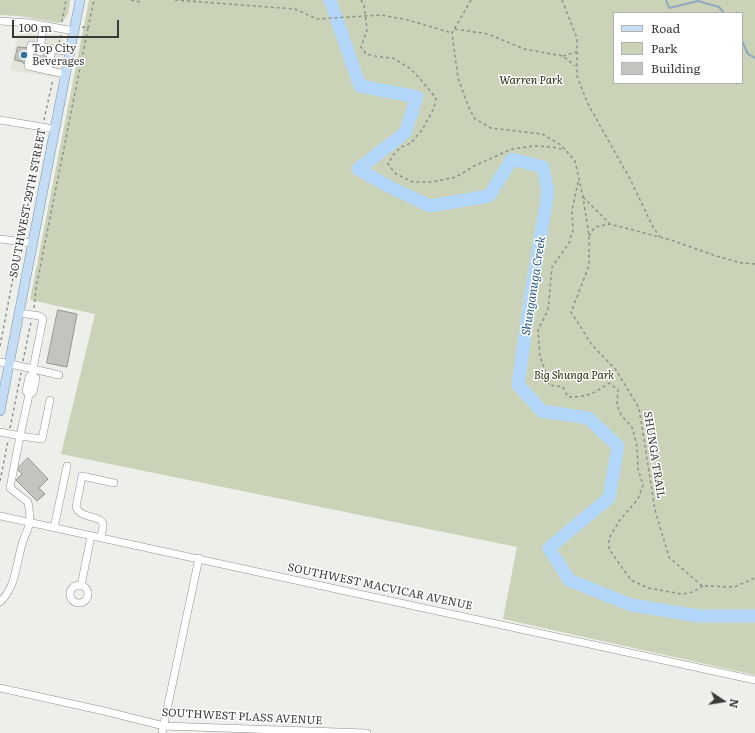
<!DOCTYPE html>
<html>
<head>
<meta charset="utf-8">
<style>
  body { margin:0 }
  #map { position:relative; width:755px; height:733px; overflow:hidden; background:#edefea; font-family:Literata,serif }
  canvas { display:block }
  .legend { position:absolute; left:613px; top:12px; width:130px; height:72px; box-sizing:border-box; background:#fff; border:1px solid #b0b1b0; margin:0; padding:5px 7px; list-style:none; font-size:12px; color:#3a3b39 }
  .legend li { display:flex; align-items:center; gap:8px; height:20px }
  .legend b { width:20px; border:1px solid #b0b1b0 }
  .north { position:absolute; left:703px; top:681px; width:40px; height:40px; -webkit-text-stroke:3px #fff; paint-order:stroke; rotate:102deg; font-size:11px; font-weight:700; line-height:16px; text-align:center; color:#3a3b39 }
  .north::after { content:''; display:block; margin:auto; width:14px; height:18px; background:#3a3b39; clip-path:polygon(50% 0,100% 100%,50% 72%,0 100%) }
  .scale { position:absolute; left:12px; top:20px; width:107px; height:18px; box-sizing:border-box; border:2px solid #3a3b39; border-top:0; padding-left:5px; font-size:12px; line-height:14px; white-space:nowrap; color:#3a3b39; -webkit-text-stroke:3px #fff; paint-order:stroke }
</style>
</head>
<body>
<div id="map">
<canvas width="755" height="733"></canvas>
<ul class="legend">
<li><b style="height:5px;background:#c4ddf4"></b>Road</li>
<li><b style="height:11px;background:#cad2b7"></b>Park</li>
<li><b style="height:11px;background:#c3c4bf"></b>Building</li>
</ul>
<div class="north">N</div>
<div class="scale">100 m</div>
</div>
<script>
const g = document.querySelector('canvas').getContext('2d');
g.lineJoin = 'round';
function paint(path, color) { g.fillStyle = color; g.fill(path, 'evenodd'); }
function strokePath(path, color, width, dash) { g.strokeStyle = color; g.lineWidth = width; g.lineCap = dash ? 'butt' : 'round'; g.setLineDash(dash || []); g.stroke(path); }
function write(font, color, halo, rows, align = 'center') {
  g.font = font + ' Literata,serif'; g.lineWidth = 3; g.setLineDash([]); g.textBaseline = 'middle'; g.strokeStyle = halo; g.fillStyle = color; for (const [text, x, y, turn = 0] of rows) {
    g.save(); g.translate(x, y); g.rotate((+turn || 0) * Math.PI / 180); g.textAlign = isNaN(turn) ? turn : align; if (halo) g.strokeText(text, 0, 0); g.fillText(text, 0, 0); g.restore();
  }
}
const built = new Path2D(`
  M19 28 61 35 63 39 64 44 57 78 10 70Z`);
const green = new Path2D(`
  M0 0H70C69 10 69 18 59 23L19 16 0 15Z
  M89 0H755V675L503 619 517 547 61 454 95 314 30 300ZM614 13H742V83H614Z`);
const stream = new Path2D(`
  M666 0 669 8 698 1 719 7 724 13
  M742 41 748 54 755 58`);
const river = new Path2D(`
  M330 0 360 86 417 97 405 133 358 169 388 186 430 206 489 196 512 159 543 167 548 192 530 299 518 385 542 411 588 418 618 446 609 498 549 548 569 580 631 605 698 616H755`);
const building = new Path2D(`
  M18 47 29 48 26 64 23 63V62L15 60Z
  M32 51 46 53 44 64 30 61Z
  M58 310 77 314 67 367 47 363Z
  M28 458 48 479 39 488 45 494 37 501 16 480 22 474 17 469Z`);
const minorTunnel = new Path2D(`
  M38 63 40 52`);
const path = new Path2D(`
  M131 0 140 2 142 0
  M175 0 295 9 317 19 381 15 408 20 452 33
  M361 0 364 5 367 30 361 47 366 54 380 57 393 58 411 69 421 80 436 98 434 108 422 130 411 143 401 147 394 154 388 164 396 174 413 182H432L456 177 474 166 512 149 534 146 553 147 565 150
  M471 0 452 33 458 78 469 108 475 119 491 128 542 134 561 145 575 161 583 197 589 236V266L571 312 592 345 616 370 639 408 655 510 669 557 702 586 734 587 755 578
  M562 0 577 38V76L588 104 630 179 653 227 660 237
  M62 22 66 0
  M82 27 88 28 94 0
  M455 29 488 34 524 49 563 56 575 66
  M59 43 61 35
  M563 56 576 52
  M44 120 53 79
  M578 182 572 211 573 230 569 243 552 267 548 310 538 330 540 357 546 372 549 385 563 387 568 397C588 397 593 394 609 383L618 390 617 405 621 415 632 427 637 446 638 469 643 485 638 499 620 520 609 538V549L631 580 648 588 682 594 693 592 703 586
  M583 197 610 224 671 240 716 256 742 263 755 264
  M22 236 41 134
  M589 236 595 227 610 224
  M34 308 36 288 88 28
  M0 346 19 247
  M23 361 31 322
  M10 428 21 373
  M0 481 8 441`);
const minor = new Path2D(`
  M0 21 30 23 74 31
  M40 52 43 26
  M48 70 52 49
  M65 74 28 66 31 45 70 52
  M0 120 54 129
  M0 239 32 243
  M0 362 33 369 43 319 40 316 19 313
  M32 375 36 378 33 392 29 395 20 436 42 439 50 400
  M29 395 26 391 29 377 32 375 33 369 59 375
  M0 432 20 436 10 488 28 502C29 508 30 515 30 521 29 528 25 535 23 541 16 562 17 586 0 602
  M0 516 755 680
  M54 528 67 466
  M101 538C101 534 103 529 103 525 102 514 81 520 76 507L82 476 114 483
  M70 594a9 9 0 1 1 18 0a9 9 0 1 1-18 0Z
  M81 586 91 536
  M0 688 104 711 164 726 367 733
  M162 733 199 558`);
const major = new Path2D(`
  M0 411 80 0`);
const markers = [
  [24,55,4,"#2e6fa5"]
];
const poiNames = [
  ["Top City",32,49],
  ["Beverages",32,62]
];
const parkNames = [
  ["Warren Park",531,81],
  ["Big Shunga Park",574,376]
];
const streetNames = [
  ["SOUTHWEST 29TH STREET",28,203,-79],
  ["SHUNGA TRAIL",654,455,81],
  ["SOUTHWEST MACVICAR AVENUE",380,587,12],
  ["SOUTHWEST PLASS AVENUE",242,717,3]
];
const waterNames = [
  ["Shunganuga Creek",534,286,-81]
];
paint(built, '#e2e6da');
paint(green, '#cad2b7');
strokePath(stream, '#8ea8c0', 2);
strokePath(river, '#b2d7fa', 13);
paint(building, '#c3c4bf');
strokePath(building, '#949591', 1);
strokePath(minorTunnel, '#c9cbc7', 7, [7, 3.5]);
strokePath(minor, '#8f918c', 8);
strokePath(major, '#7a95ae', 10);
strokePath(path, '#8f918d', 1.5, [3, 3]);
strokePath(minor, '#fff', 7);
strokePath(major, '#c4ddf4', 9);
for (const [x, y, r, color] of markers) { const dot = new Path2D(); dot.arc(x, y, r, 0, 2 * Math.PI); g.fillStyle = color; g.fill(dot); strokePath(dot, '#fff', 1.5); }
write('11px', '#3a3b39', '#fff', poiNames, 'left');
write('italic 11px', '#272f0c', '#fff', parkNames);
write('11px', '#3a3b39', '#fff', streetNames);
write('italic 12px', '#265b87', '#fff', waterNames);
</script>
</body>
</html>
